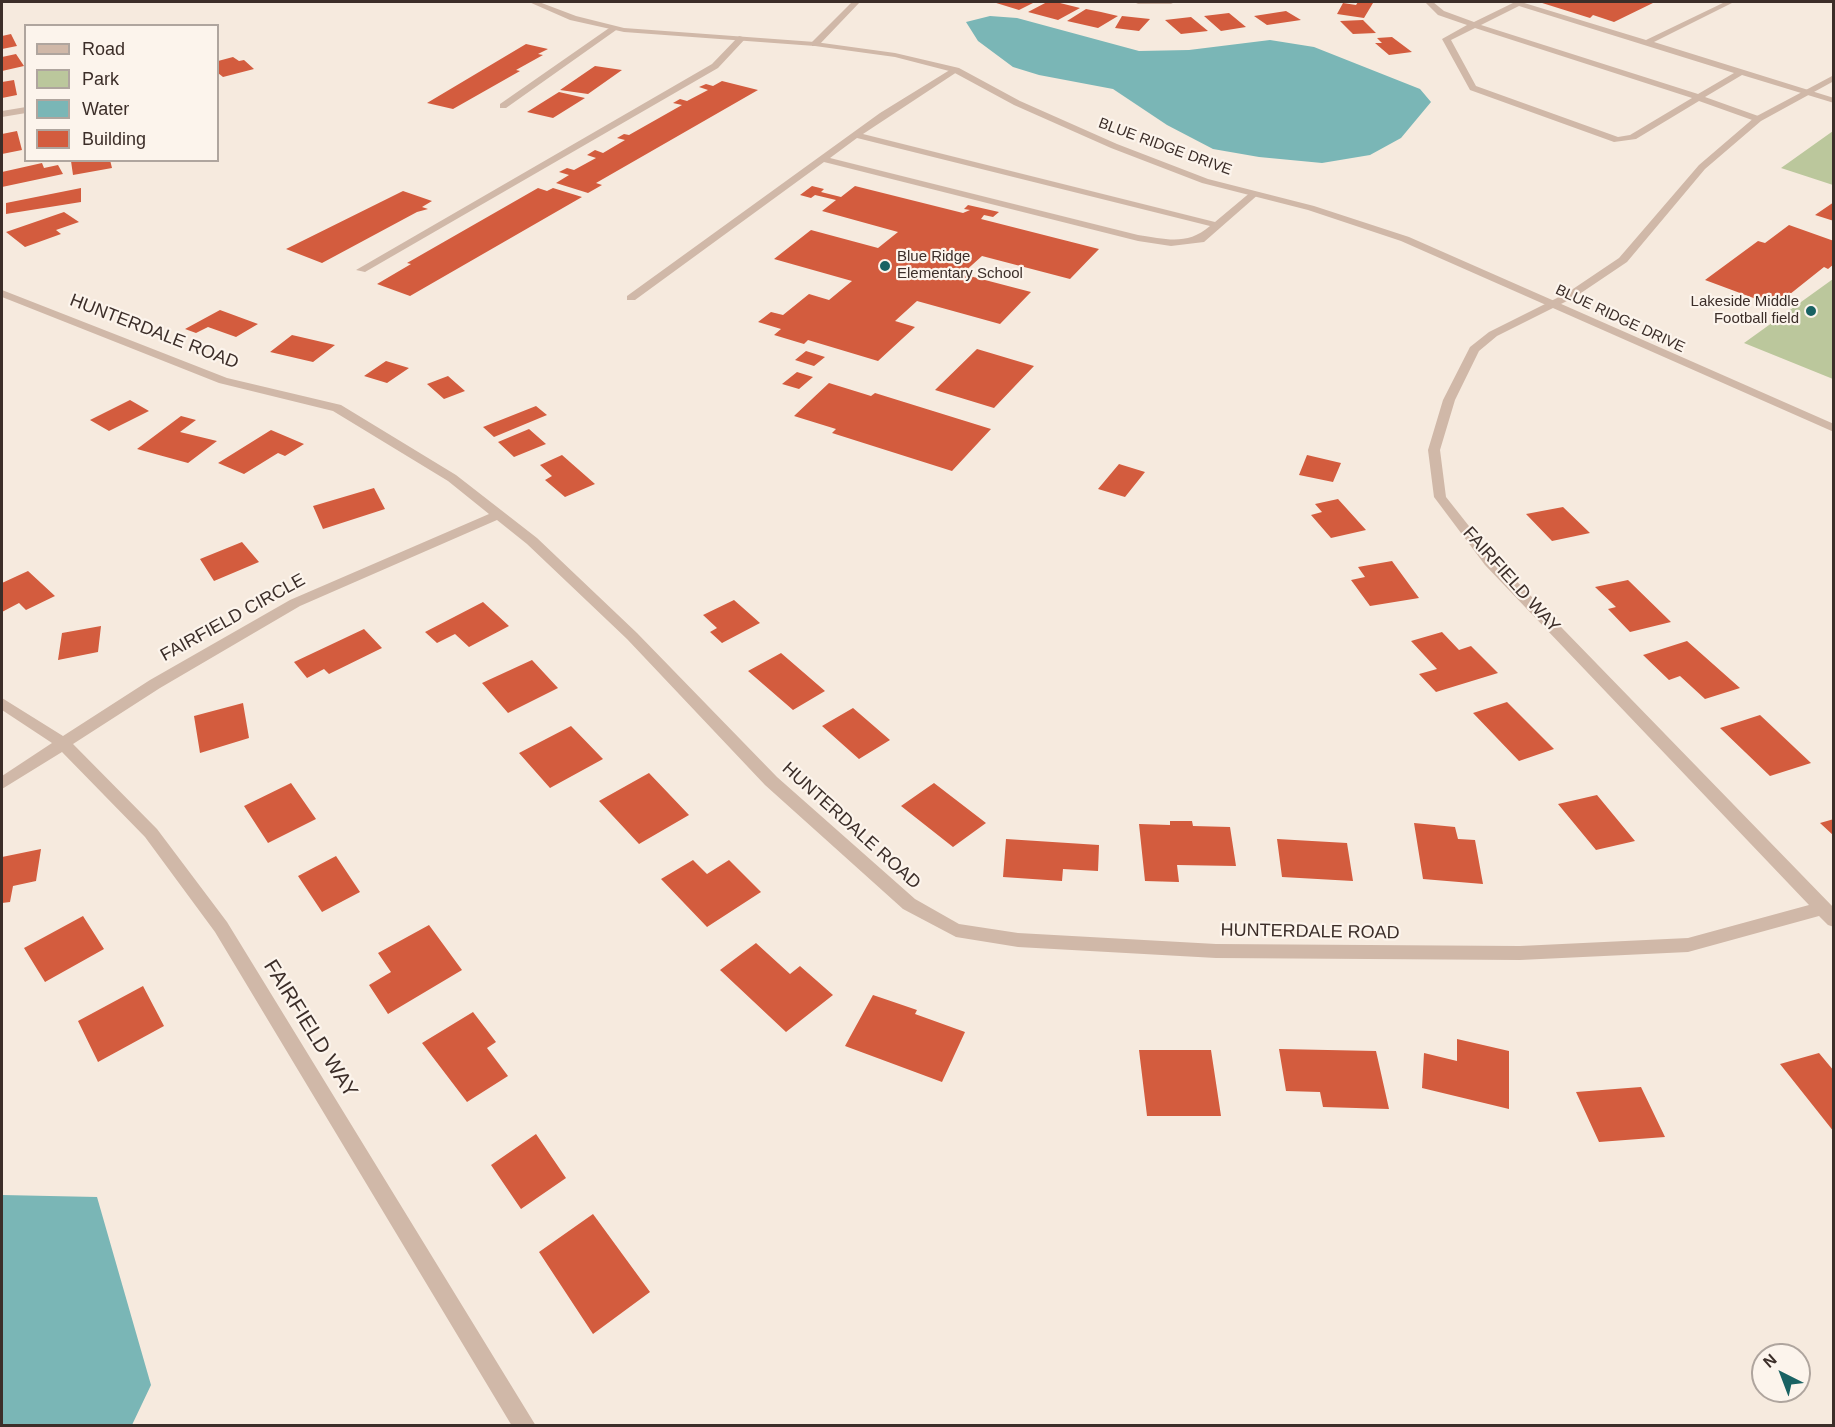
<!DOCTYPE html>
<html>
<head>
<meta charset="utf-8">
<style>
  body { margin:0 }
  #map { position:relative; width:1835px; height:1427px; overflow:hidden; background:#f6eade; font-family:Arial,sans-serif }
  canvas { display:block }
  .frame { position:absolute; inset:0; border:3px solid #3c2e29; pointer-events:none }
  .legend { position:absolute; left:24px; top:24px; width:195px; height:138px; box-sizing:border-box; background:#fcf4ec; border:2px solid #afa59e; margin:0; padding:8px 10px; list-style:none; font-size:18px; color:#3c2e29 }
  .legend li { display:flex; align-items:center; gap:12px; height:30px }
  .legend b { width:30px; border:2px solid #afa59e }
  .north { position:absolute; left:1751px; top:1343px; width:60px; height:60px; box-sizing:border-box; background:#fcf4ec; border:2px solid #afa59e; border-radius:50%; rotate:318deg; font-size:16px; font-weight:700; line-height:24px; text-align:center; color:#3c2e29 }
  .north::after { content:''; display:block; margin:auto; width:21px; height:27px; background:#196263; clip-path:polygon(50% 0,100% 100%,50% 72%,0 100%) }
</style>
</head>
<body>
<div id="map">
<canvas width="1835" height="1427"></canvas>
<div class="frame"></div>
<ul class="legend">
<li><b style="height:8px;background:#d0b8a8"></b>Road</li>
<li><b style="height:16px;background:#bbc79c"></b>Park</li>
<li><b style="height:16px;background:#7ab6b6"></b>Water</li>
<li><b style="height:16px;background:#d35c3e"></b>Building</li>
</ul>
<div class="north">N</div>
</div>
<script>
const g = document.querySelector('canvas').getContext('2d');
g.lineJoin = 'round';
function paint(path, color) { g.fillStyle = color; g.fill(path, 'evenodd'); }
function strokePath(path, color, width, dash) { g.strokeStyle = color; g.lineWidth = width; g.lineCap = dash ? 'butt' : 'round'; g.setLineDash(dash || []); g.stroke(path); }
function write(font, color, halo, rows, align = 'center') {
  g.font = font + ' Arial,sans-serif'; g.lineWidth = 4.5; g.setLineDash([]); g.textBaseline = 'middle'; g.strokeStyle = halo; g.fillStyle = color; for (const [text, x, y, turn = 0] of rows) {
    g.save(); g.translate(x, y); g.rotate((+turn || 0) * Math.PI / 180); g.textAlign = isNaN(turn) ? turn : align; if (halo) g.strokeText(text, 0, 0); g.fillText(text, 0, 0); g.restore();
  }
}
const green = new Path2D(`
  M1833 131V185L1781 168Z
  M1833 279V379L1744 343Z`);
const water = new Path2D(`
  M990 16 1017 18 1139 51 1189 50 1270 40 1314 47 1420 89 1431 102 1401 138 1370 155 1322 163 1259 157 1213 149 1167 125 1113 89 1039 75 1013 67 978 41 966 22Z
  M2 1195 97 1197 151 1385 132 1425H2Z`);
const building = new Path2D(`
  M993 2H1035L1019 10Z
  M1047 2H1056L1080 8 1058 20 1028 12Z
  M1358 2 1373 3 1364 18 1337 14 1343 3 1356 5Z
  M1539 2H1655L1614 22 1593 15 1590 18Z
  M1086 9 1101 12 1118 16 1098 28 1067 21Z
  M1286 11 1301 20 1267 25 1254 16Z
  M1229 13 1246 27 1221 31 1204 16Z
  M1122 16 1150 19 1139 31 1115 28Z
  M1191 17 1208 31 1181 34 1165 20Z
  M1363 20 1376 33 1353 34 1340 21Z
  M11 34 17 46 2 49V36Z
  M1392 37 1412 52 1389 55 1375 43H1382L1377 38Z
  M526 44 548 49 538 54 543 55 516 70 520 71 453 109 427 103Z
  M16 54 24 66 2 71V57Z
  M233 57 239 61 244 60 254 69 223 77 218 73V61Z
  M595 66 622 70 588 94 560 90Z
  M14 80 17 95 2 98V82Z
  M722 81 758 90 596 183 602 185 588 193 556 183 569 175 559 172 567 168 574 170 596 158 587 155 595 150 603 153 625 140 617 138 624 134 629 135 682 105 673 103 680 99 687 101 708 90 699 87 706 84 713 86Z
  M559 92 585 98 553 118 527 112Z
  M17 131 22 150 2 154V134Z
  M110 160 112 168 73 175 71 161Z
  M42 163 44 168 58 165 63 174 2 187V172Z
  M812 186 824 189 821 192 841 197 855 186 963 213 970 210 964 209 968 205 999 212 993 217 984 215 981 219 1099 249 1070 279 982 256 962 274 1031 292 1000 324 917 301 895 321 915 327 878 361 808 340 804 344 774 335 781 329 758 322 771 312 783 315 809 294 829 300 852 281 774 259 811 230 878 248 898 232 822 211 836 200 815 195 811 198 800 195Z
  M81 188V202L6 214V203Z
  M538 188 547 191 553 188 582 197 410 296 377 284 411 264 407 263Z
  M403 191 432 201 422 207 428 209 417 212 322 263 286 249Z
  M1834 202V221L1815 215Z
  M64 212 79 222 56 230 61 234 25 247 6 232Z
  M1789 225 1834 241V264L1828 269 1824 267 1775 306 1705 280 1758 241 1765 243Z
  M220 310 258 324 236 337 208 327 196 333 185 329Z
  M292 335 335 345 313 362 270 352Z
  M977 349 1034 366 994 408 935 390Z
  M806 351 825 357 814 366 795 360Z
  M386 361 409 368 387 383 364 376Z
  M797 372 813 377 799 389 782 384Z
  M448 376 465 391 444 399 427 384Z
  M829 383 871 396 875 393 991 429 952 471 832 433 836 429 794 416Z
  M130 400 149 411 109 431 90 420Z
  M536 406 547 415 494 437 483 427Z
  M181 416 196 420 180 432 217 441 188 463 137 449Z
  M529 429 546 444 514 457 498 442Z
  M271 430 304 444 285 456 278 453 244 474 218 463Z
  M562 455 595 484 565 497 545 480 552 476 540 465Z
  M1307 455 1341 463 1333 482 1299 475Z
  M1119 464 1145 472 1125 497 1098 489Z
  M374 488 385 509 323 529 313 506Z
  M1338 499 1366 530 1331 538 1311 515 1322 512 1315 504Z
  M1563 507 1590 533 1552 541 1526 514Z
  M242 542 259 562 214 581 200 559Z
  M1392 561 1419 598 1370 606 1351 580 1365 577 1358 567Z
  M28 571 55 596 26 610 19 603 2 612V583Z
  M1628 580 1671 622 1630 632 1608 609 1616 607 1595 587Z
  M734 600 760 623 722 643 710 632 717 628 703 615Z
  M483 602 509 626 469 647 455 634 437 643 425 632Z
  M101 626 98 652 58 660 62 633Z
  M364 629 382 648 329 674 324 669 307 678 294 662Z
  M1442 632 1459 650 1471 646 1498 673 1436 692 1419 674 1437 669 1411 641Z
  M1687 641 1740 688 1705 699 1680 676 1669 680 1643 655Z
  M781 653 825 691 793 710 748 671Z
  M532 660 558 688 508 713 482 683Z
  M1507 702 1554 749 1519 761 1473 713Z
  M243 703 249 738 200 753 194 716Z
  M853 708 890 740 859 759 822 726Z
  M1760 715 1811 763 1770 776 1720 728Z
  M571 726 603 759 550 788 519 753Z
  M649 773 689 815 639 844 599 801Z
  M291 783 316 819 268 843 244 806Z
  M934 783 986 823 953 847 901 806Z
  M1597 795 1635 841 1596 850 1558 804Z
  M1834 819V836L1820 823Z
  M1170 821H1192L1193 826 1230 827 1236 866 1177 865 1179 882 1145 881 1139 824 1170 825Z
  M1414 823 1455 827 1458 839 1475 840 1483 884 1423 879Z
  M1006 839 1099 845 1098 871 1063 869 1062 881 1003 877Z
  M1277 839 1347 843 1353 881 1282 877Z
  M41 849 36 881 13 886 10 902 2 903V857Z
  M336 856 360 892 322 912 298 876Z
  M693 860 707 874 729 860 761 892 707 927 661 879Z
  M83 916 104 949 45 982 24 948Z
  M429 925 462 970 388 1014 369 985 391 972 378 953Z
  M756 943 790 974 800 966 833 995 786 1032 720 970Z
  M143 986 164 1026 98 1062 78 1021Z
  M873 995 917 1010 915 1014 965 1032 942 1082 845 1046Z
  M473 1012 496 1042 487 1048 508 1076 467 1102 422 1043Z
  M1457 1039 1509 1051V1109L1422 1088 1424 1053 1457 1061Z
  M1279 1049 1376 1051 1389 1109 1323 1107 1320 1092 1286 1091Z
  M1139 1050H1211L1221 1116H1147Z
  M1819 1053 1834 1071V1132L1780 1064Z
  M1641 1087 1665 1137 1599 1142 1576 1092Z
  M536 1134 566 1178 521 1209 491 1165Z
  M593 1214 650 1292 593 1334 539 1252Z`);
const service = new Path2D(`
  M1425 2H1433L1444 11 1474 22 1515 2H1521L1646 40 1725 2H1734L1654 42 1834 98V103L1742 75 1705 97 1761 117V121H1755L1699 101 1636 139 1614 142 1470 90 1442 39 1467 25 1438 15ZM1519 6 1734 73 1698 94 1481 25ZM1475 28 1692 98 1630 135 1618 137 1476 86 1451 40Z
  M612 26 619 28 506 108H500V104Z
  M739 36 746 38 718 68 365 272 356 270 712 64Z
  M953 68 960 70 863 134 1215 222 1252 191 1260 193 1204 242 1171 246 1138 241 824 162 635 300H627V296L880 113ZM857 138 1210 226C1187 246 1166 239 1138 235L830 158Z`);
const minor = new Path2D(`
  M852 2H860L818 46H812V42Z
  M1134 2H1175L1171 4H1138Z
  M1834 75V81L1761 121 1705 169 1627 262 1575 297 1497 336 1479 351 1455 400 1440 450 1446 497 1495 559 1834 908V927L1828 925 1819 916 1688 952 1520 960 1216 958 1018 947 956 937 903 909 765 785 627 639 527 544 497 520 300 606 160 688 73 744 157 829 227 922 536 1426H512L215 932 145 837 62 752 2 789V776L52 743 2 710V698L63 736 150 680 290 600 489 514 448 481 333 411 219 383 2 297V290L227 378 341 405 456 475 537 538 637 633 777 777 915 899 959 924 1018 933 1216 944 1520 946 1688 938 1809 905 1485 565 1434 497 1428 450 1443 400 1470 347 1489 332 1567 293 1619 258 1699 165 1755 117Z
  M26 107V113L2 117V111Z`);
const tertiary = new Path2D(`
  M529 2H539L576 16 624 28 815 42 895 53 959 68 1020 101 1117 144 1208 179 1314 206 1409 237 1834 424V432L1401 241 1308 210 1202 183 1111 148 1014 105 953 72 895 57 815 46 624 32 570 20Z`);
const markers = [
  [885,266,6,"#196263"],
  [1811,311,6,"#196263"]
];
const farStreetnames = [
  ["BLUE RIDGE DRIVE",1165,147,20],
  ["BLUE RIDGE DRIVE",1620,319,25]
];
const farPoinames = [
  ["Blue Ridge",897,257],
  ["Elementary School",897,274],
  ["Lakeside Middle",1799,302,"right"],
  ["Football field",1799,319,"right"]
];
const streetNames = [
  ["HUNTERDALE ROAD",154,332,21],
  ["FAIRFIELD WAY",1511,580,48],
  ["FAIRFIELD CIRCLE",233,618,-29],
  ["HUNTERDALE ROAD",851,826,42],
  ["HUNTERDALE ROAD",1310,932,1]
];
const nearStreetnames = [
  ["FAIRFIELD WAY",310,1029,58]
];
paint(green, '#bbc79c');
paint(water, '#7ab6b6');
paint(building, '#d35c3e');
paint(service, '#d0b8a8');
paint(minor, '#d0b8a8');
paint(tertiary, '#d0b8a8');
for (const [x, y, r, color] of markers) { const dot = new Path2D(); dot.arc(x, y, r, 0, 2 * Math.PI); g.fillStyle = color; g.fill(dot); strokePath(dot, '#fcf4ec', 2); }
write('15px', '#3c2e29', '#fcf4ec', farStreetnames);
write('15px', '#3c2e29', '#fcf4ec', farPoinames, 'left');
write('18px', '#3c2e29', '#fcf4ec', streetNames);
write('21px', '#3c2e29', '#fcf4ec', nearStreetnames);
</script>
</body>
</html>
